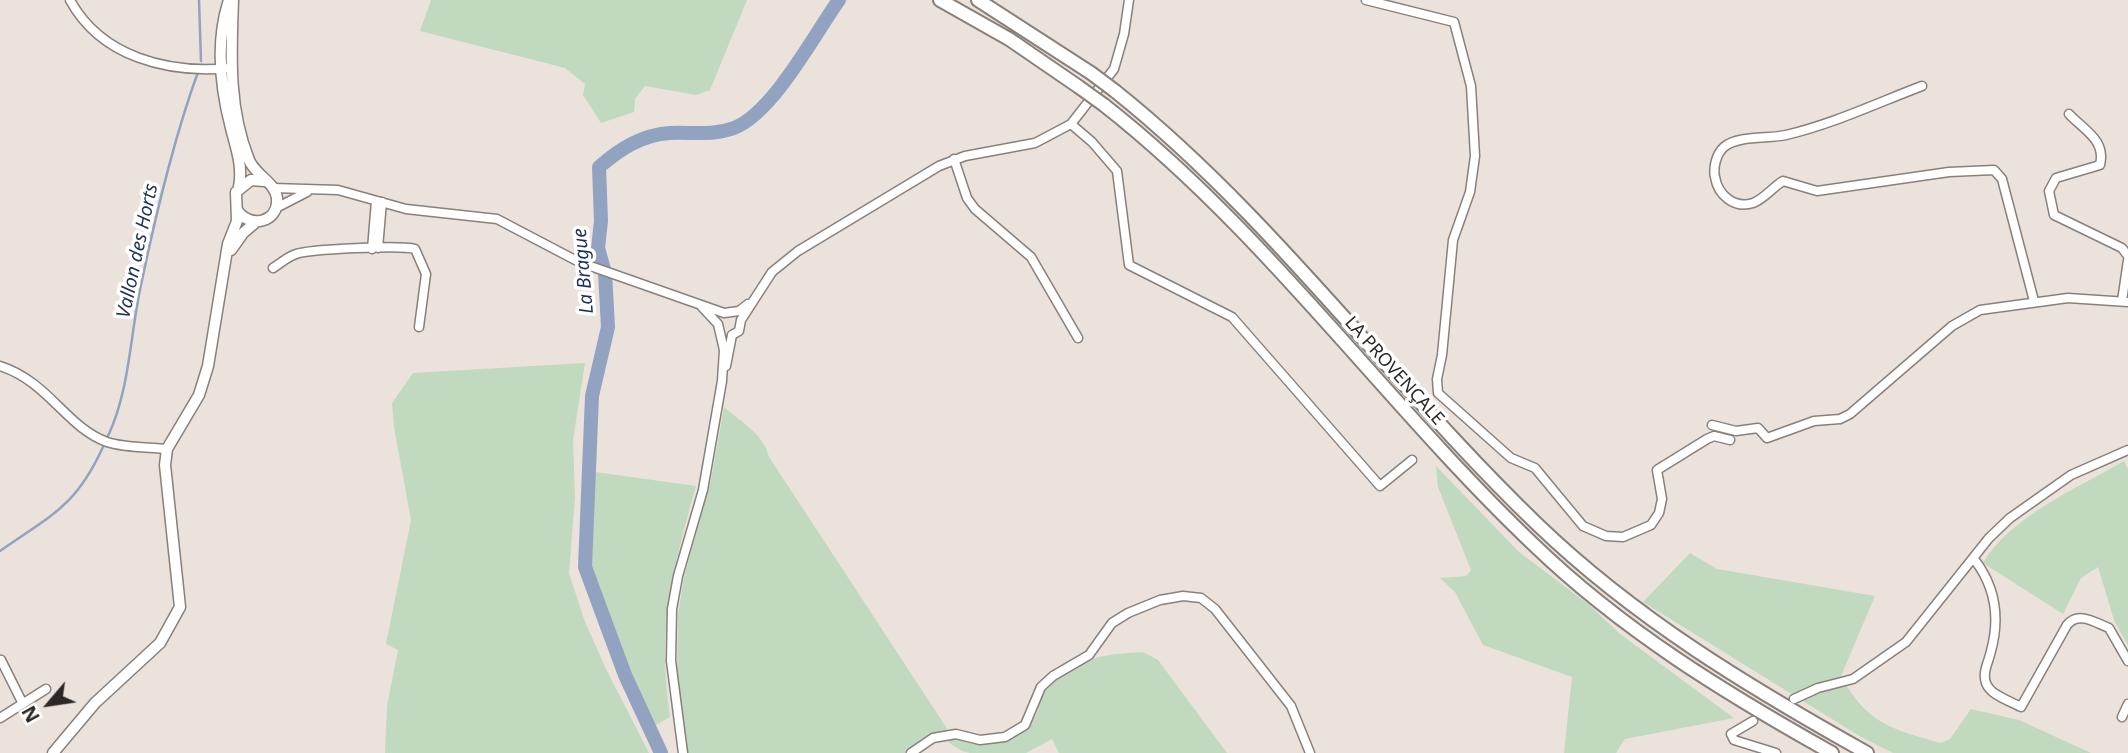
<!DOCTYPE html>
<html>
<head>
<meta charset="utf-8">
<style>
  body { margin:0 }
  #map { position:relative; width:2128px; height:753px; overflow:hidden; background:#ebe2dc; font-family:"Noto Sans",sans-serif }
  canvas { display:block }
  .north { position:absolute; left:14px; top:669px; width:70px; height:70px; -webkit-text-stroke:5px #fff; paint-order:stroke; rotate:241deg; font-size:19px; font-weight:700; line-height:28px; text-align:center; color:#2b2826 }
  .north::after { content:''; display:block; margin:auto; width:24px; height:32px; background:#2b2826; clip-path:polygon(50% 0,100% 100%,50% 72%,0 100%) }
</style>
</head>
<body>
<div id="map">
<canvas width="2128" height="753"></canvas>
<div class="north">N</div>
</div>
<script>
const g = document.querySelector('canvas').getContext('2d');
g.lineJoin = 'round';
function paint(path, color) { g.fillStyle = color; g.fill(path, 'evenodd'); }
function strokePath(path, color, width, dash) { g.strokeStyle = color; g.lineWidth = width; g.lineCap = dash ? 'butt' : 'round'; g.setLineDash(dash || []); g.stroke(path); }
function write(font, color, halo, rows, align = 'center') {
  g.font = font + ' "Noto Sans",sans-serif'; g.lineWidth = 7; g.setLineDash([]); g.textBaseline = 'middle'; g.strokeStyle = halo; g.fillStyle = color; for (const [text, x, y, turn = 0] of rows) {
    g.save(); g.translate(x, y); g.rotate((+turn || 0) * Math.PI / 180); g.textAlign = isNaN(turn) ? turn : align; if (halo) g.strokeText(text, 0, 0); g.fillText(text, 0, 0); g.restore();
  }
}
const green = new Path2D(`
  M431 0H747L710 90 696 95 645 86 635 99 634 112 601 123 583 95 585 84 565 68 420 31Z
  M585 363 573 440 575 497 569 573 585 622 607 671 649 753H385L387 706 398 650 386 644 411 520 394 427 392 403 413 373Z
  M724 407C742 423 763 433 769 457L948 730 936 732 907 753H688L677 673 678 615 684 577 711 480Z
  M2124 461 2128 469V645L2115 623 2098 567 2081 578 2063 614 1983 563C2010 517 2079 487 2124 461Z
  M1436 466 1519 552 1588 604 1620 634 1734 718 1625 739 1616 753H1564L1572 677 1483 645 1455 592 1440 578 1466 576 1471 570 1438 487Z
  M595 472 696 486C672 572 657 627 670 717L654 726 626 665 590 569Z
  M1690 553 1717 569 1875 596 1841 676C1867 724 1892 729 1941 743L1950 739 1971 709 2019 720 2091 753H1893L1861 737 1643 602Z
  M1143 652 1158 660 1227 753H1059L1052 739 1026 753H970L962 751 942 738C970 739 1013 747 1034 719 1041 710 1039 693 1047 684 1071 657 1110 654 1143 652Z`);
const stream = new Path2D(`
  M199 0 201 61
  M108 436C130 389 130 335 141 285 156 213 173 141 198 72
  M0 551C51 515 75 508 103 447`);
const river = new Path2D(`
  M661 753 625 675 585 567 592 396 608 327 605 273 598 248 601 221 599 167C620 149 641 135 670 133 693 132 712 136 734 128 773 113 814 35 839 0`);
const minor = new Path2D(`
  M70 0C101 57 168 74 230 68
  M1366 0 1454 22 1471 86 1475 156 1470 192 1453 240 1442 355 1437 379 1438 393 1511 458 1535 468 1583 526 1606 536 1623 537 1651 525 1659 513 1662 499 1657 470 1707 439 1714 436 1730 440
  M1922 86C1877 103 1833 124 1786 135 1769 139 1738 135 1724 147 1716 154 1713 168 1715 177 1718 195 1734 209 1753 203 1764 199 1773 187 1783 181L1817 191 1949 172 1994 170 2002 179 2034 301
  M2069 114C2085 131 2106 140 2100 165L2056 178 2049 191 2054 215 2122 248 2128 256
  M1071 124 1092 142 1117 171 1129 265 1232 317 1380 486 1412 460
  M954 159 967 198 975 209 1031 257 1078 338
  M273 188 338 190 406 209 497 219 579 262 724 313 739 311 748 304
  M276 208 307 192
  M378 248 382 202
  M372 249 376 201
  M273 268C281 263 287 257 296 254 310 249 402 245 415 249L426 274 419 327
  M2122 301 2128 260
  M732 335 739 331 741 320 772 272 798 251 939 166 965 156 1035 143 1071 124 1114 69 1124 34 1129 0
  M0 366C48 381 66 427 107 442 125 448 148 447 167 449
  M726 366 732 335
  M1712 425 1736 431 1758 428 1767 438 1814 421 1840 419 1850 414 1952 326 1980 310 2068 298 2128 302
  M1974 559C1995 586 2000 618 1991 651 1989 661 1982 672 1986 683 1990 695 2010 701 2021 707L2067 625C2078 611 2094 622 2109 628L2128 661
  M1 660 23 704
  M1794 699 1818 688 1853 679 1906 642 1989 538 2010 518 2071 475 2128 450
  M2122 717 2128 704
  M0 718 46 689
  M1753 721 1731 734 1734 740 1776 753
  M683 753 671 661 672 609 678 576 703 490 722 381 724 350 718 324 702 307
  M911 753 933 738 956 734 980 740 1005 737 1025 725 1041 687 1053 676 1089 655 1112 623 1128 613 1160 600 1183 596 1201 598 1215 609 1291 706 1310 753`);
const major = new Path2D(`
  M229 0C215 42 220 86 231 128 236 148 243 166 239 187
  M233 0C231 54 228 108 249 160 255 175 275 182 277 198 279 223 249 229 237 210
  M231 250 243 233 256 222
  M53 753 95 703 160 643 180 607 165 465 167 449 199 395 208 366 228 244 237 221 236 192 251 180 264 181`);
const highway = new Path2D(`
  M940 0 1009 39 1079 87
  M978 0 1091 73
  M1115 91C1274 218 1392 385 1538 525 1636 619 1749 687 1867 753
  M1104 105C1266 232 1385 403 1533 544 1622 630 1725 693 1832 753`);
const highwayBridge = new Path2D(`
  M1091 73 1115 91
  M1079 87 1104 105`);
const streetNames = [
  ["LA PROVENÇALE",1394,371,48]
];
const waterNames = [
  ["Vallon des Horts",138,251,-78],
  ["La Brague",584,271,-95]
];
paint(green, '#c1d9be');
strokePath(stream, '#92a2c1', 2.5);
strokePath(river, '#92a2c1', 14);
strokePath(minor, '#88807b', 11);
strokePath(major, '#88807b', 13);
strokePath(highway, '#88807b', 16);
strokePath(minor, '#fff', 8);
strokePath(major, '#fff', 10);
strokePath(highway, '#fff', 12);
strokePath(highwayBridge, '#88807b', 16, []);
strokePath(highwayBridge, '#fff', 12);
write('18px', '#2b2826', '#fff', streetNames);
write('italic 19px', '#1d305a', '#fff', waterNames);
</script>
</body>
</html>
